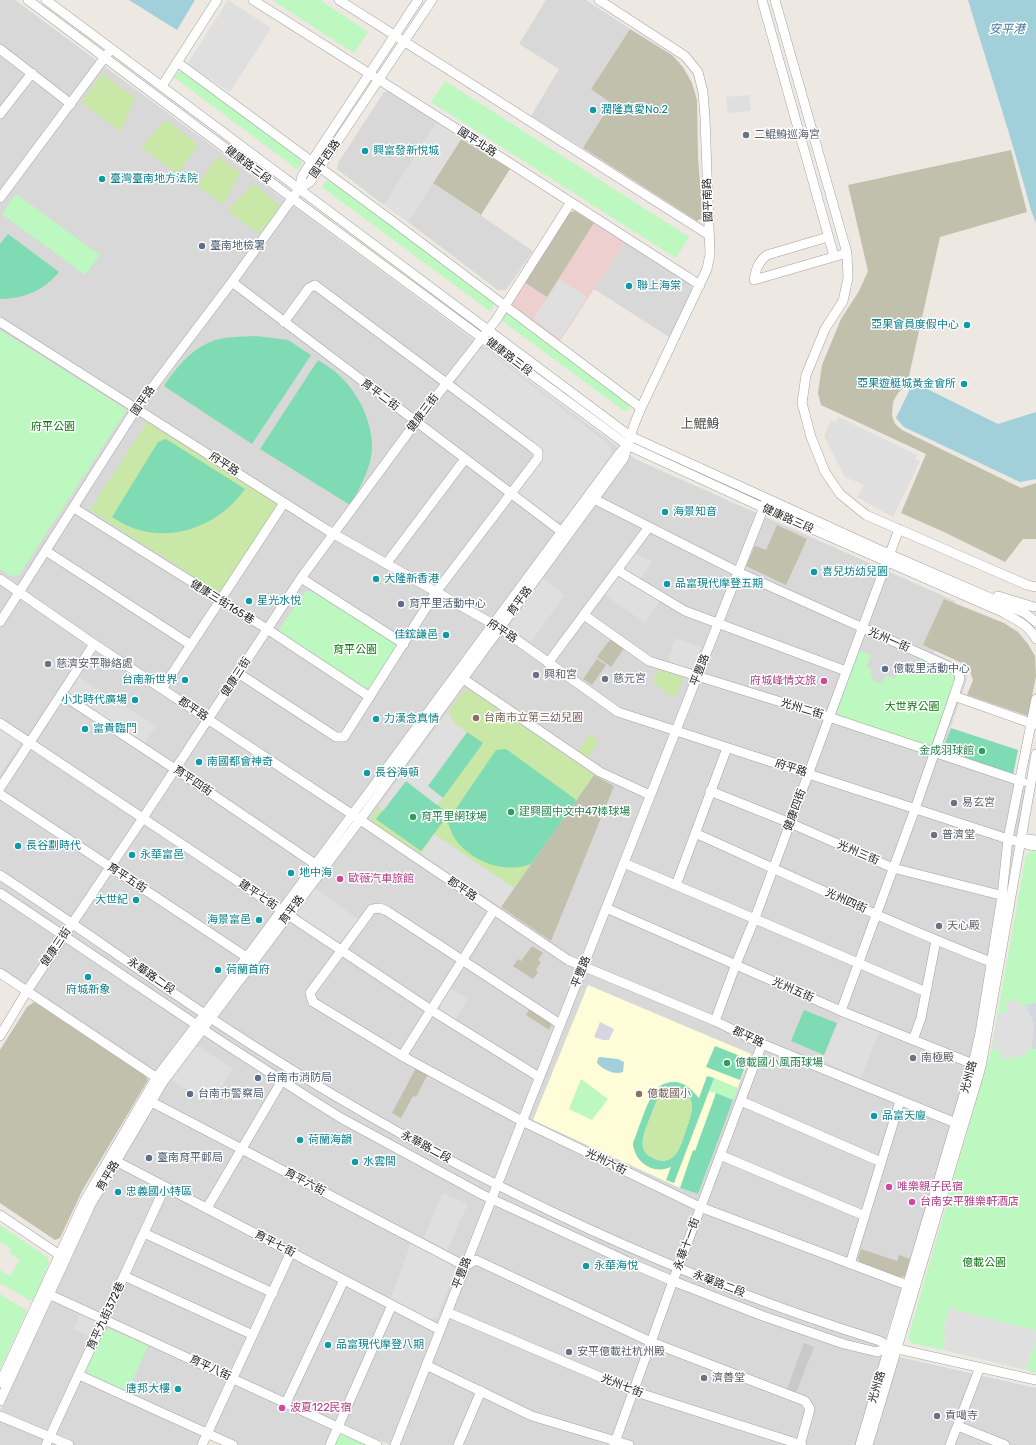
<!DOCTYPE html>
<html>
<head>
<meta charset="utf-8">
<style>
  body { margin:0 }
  canvas { display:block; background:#ede8e1 }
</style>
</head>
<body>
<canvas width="1036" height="1445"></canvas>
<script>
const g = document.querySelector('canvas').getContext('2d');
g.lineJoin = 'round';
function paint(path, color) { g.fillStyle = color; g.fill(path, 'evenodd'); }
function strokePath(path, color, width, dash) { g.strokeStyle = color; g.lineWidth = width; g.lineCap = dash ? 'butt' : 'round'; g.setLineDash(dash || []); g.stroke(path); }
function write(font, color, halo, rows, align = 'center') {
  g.font = font + ' Rubik,"Noto Sans TC",sans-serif'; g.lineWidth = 3; g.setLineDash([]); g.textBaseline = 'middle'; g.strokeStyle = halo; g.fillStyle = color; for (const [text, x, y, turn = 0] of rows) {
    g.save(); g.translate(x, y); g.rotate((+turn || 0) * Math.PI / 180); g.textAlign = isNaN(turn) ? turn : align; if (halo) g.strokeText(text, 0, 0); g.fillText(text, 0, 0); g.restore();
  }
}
const residential = new Path2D(`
  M0 0H15L635 459 955 601 934 653 962 667 966 672 967 679 944 747 947 751 1028 780 972 1059 881 1353 1036 1388V1445H390L337 1421 327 1445H234L206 1431 199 1445H0V1411L71 1259 94 1204 167 1080 0 969Z
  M546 0H586L630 29 591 89 612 102 583 148 531 116 559 69 519 44Z
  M388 91 437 122 384 205 337 169 338 163 384 92Z
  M433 183 533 251 506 290H498L408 222Z
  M625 242 691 285 693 291 669 337 594 289Z`);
const commercial = new Path2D(`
  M594 223 625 242 560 341 513 307 511 302 524 282 547 296Z`);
const education = new Path2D(`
  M588 985 751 1054 722 1127 698 1194 680 1188 533 1120Z`);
const religious = new Path2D(`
  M804 1343 814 1347 796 1393 787 1389Z`);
const construction = new Path2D(`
  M630 29 672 55 683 67 692 83 697 100 698 158 703 218 697 221 583 148 611 103 591 89Z
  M461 139 510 169 481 215 433 183Z
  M1011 150 1027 212 940 237 907 385 898 393 893 402 892 416 895 424 902 430 1021 488 1036 483V539H1023L1005 562 944 532 901 513 926 454 821 405 818 393 822 365 841 319 859 291 868 271 848 185Z
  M575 211 594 223 547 297 524 282 566 213Z
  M777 525 807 539 786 585 746 566 755 546 766 550Z
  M944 599 1004 623 1018 632 1028 644 1035 656 1036 676 1028 716 967 695 973 680 968 666 923 645Z
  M612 637 625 647 611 667 597 657Z
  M597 659 606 665 592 685 583 679Z
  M594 775 614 786 551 941 501 907Z
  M532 946 543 953 538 960 541 962 536 970 538 972 533 979 513 966 518 959 521 961Z
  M34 1002 39 1004 144 1074 148 1080 82 1191 60 1238 55 1240 0 1203V1050L27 1007Z
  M530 1008 550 1021 551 1026 549 1030 526 1015Z
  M416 1068 428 1074 416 1097 413 1096 401 1118 392 1113Z
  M861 1249 897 1261 899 1255 910 1259 905 1276 899 1277 860 1263 858 1258Z`);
const grass = new Path2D(`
  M102 74 135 98 121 132 81 102Z
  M166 120 198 145 177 174 141 147Z
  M218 156 240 173 223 205 197 185Z
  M254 184 281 206 259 234 227 210Z
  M147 422 281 507 224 596 90 510Z
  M658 669 683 678 676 697 663 693 664 688 653 684Z
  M470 690 594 775 514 888 434 834 421 854 374 823 371 817 463 692Z
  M590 734 599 741 587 758 578 751Z
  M674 1090C701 1093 691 1116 685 1133 682 1142 679 1154 670 1159 665 1162 659 1161 653 1158 634 1150 646 1129 651 1115 654 1109 655 1101 660 1096 664 1092 669 1091 674 1090Z`);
const park = new Path2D(`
  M272 0H320L368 32 354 53Z
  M178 72H183L300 158 302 164 297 169 174 77Z
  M445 81 689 237 676 258 431 102Z
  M330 181 492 300 494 305 491 312 322 187 325 182Z
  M16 194 100 255 85 275 2 214Z
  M505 313H508L629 403V410L624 411 501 320Z
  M0 330 127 410 19 575 10 576 0 569Z
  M306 591H312L395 644 396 649 371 689 366 690 280 634 279 629Z
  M859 650 871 656 866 667 873 670 870 675 873 677 872 680 882 684 886 675 895 679 902 664 915 670 921 657 955 672 957 677 932 743 928 746 840 717 837 712Z
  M1032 851 1036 852V1331L949 1308 942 1335 946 1336 943 1350 911 1343 908 1338 991 1050 1026 855Z
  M714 1078 738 1088 733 1100 709 1091Z
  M581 1079 608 1099 592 1120 569 1109Z
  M0 1225 48 1258 49 1264 34 1299 29 1300 0 1283V1270L10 1276 20 1260 9 1253 11 1249 0 1242Z
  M0 1294 27 1311 0 1369Z
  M110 1329 148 1346 127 1392 90 1375 86 1371 104 1331Z
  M1036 1339V1373L1026 1370Z
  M344 1435 365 1445H335L339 1436Z`);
const pitch = new Path2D(`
  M8 234 59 272C44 290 26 298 2 299H0V244Z
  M256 336 288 340 311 355 252 444 164 386C176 368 189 351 210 342 224 336 242 337 256 336Z
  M318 360C325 365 333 369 338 374 358 393 371 418 372 445 373 465 360 488 350 505L260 449Z
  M166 439 245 489C215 532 156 548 112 517L158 442Z
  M951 728 1018 750 1013 775 947 751 944 746Z
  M467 732 483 743 443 798 427 787Z
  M506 749 575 799 576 801 531 864C504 874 472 862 455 839 452 834 450 827 447 822L496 750Z
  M406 781 449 814 421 851 376 819Z
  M804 1010 837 1023 824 1055 791 1041Z
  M715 1046 748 1059 740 1080 706 1067Z
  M707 1076 714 1078 674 1183 666 1180 671 1167C653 1175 634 1162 633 1143 639 1129 647 1099 657 1089 661 1084 667 1082 674 1082 685 1082 692 1090 699 1098ZM674 1090C701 1093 691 1116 685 1133 682 1142 679 1154 670 1159 664 1162 658 1161 653 1158 634 1150 646 1129 651 1115 654 1109 655 1101 660 1096 664 1092 669 1091 674 1090Z
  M716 1093 733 1100 698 1194 680 1188 693 1150 695 1151Z`);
const parking = new Path2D(`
  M228 0 271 28 230 92 187 64Z
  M749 95 751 111 728 113 726 97Z
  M437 122 461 139 408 222 384 205Z
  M560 279 587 297 560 339 533 319Z
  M484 349 610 445 612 454 564 520 555 521 519 495V489L543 458 540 448 458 385 457 380 479 350Z
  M838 417 917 455 915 459 920 461 893 517 857 497 864 485 845 477 824 436 831 420 836 422Z
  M632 552 652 561 640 580 624 570 623 565Z
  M620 575 660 601 645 623 604 594 617 576Z
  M543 578 565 595 531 642 512 628 511 622Z
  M675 638 701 647 694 665 689 668 668 661Z
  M79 677 156 726 145 743 68 694Z
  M448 711 454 723 467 732 428 786 443 798 437 805 406 781 383 811 378 807Z
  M0 726 18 738 20 743 0 774Z
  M434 834 514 888 501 907 421 854Z
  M315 888 358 919 341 941 335 942 299 916 298 910Z
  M450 988 468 999 455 1020 441 1011 440 1004Z
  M1019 1000 1020 1005H1026L1034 1024 1032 1049 1026 1050V1056L1001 1059 1000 1049 991 1050 998 1013 1007 1012 1006 1002Z
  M841 1016 879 1032 861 1078 822 1061Z
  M194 1047H200L233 1069 211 1103 171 1080Z
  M443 1193 468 1204 447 1250 424 1238Z
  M411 1243 452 1264 455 1271 437 1317 428 1319 390 1300Z
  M949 1308 1036 1331V1339L1026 1370 943 1350 946 1336 942 1335Z
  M81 1312 96 1319 98 1323 91 1337 73 1329Z`);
const plaza = new Path2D(`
  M1036 1003V1049H1032L1034 1024 1026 1005Z
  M600 1022 614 1029 609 1040H603L594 1037Z`);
const water = new Path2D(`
  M129 0H195L177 30Z
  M968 0H1036V223L1031 210C1012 139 989 70 968 0Z
  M911 387H923L998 424 1036 412V479L1020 482 904 427 896 418Z
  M600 1057 618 1059 624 1062 623 1072C615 1075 603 1070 597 1063L598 1058Z`);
const minor = new Path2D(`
  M28 0 292 198 627 445 764 508 1002 612C1015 619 1029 625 1036 639
  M46 0 630 436 889 554 1025 613 1036 622
  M253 0 452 126 700 285
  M339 0 709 235
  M762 0 834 256
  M775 0 847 253 754 280C756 269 758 262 767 255L828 237
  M0 49 71 104
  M177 62 391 220 641 408
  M162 86 217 0
  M0 114 32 73
  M299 189 302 176 418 0
  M0 198 108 53
  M847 253 848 278 843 301 825 329 806 375 802 403 811 437 825 472 840 494 866 515 1027 585 1036 587
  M232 282 566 535
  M0 322 327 530 500 628 618 712 1008 839C1018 841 1026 845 1036 846
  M594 499 738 572 957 670 960 678 954 696 1036 725
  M74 508 267 629 370 697
  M46 551 191 645
  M386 564 465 459
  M617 570 685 611 846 671
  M301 578 404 644
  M0 579 94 644 353 815 568 960 715 1021 762 1044 963 1126
  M998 596 1034 607
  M584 615 649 661 829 717 1023 782
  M0 622 136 409 232 282 299 189 310 182 432 0
  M548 663 649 527
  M238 673 336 737H344L436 592 538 458V452L532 447 315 285 309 288 284 322
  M459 676 600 772 650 795
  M162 689 284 503
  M61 694 175 769 321 868
  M0 723 431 1010 539 1077
  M0 788 94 644
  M710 791 790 823 893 868 1008 897
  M0 794 251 960
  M695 833C793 877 891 923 991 962H997
  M1021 841 1028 839 1036 840
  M624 863 926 992
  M0 875C99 940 196 1012 297 1073 480 1185 675 1277 880 1341L889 1347 1036 1380
  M676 885 727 748
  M0 893 213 1036 312 1100 341 1118 483 1195 633 1264 673 1281 763 1316 844 1344 877 1352 889 1347
  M606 908 841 1011 978 1066
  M0 973 160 1080
  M841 1011 915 809 954 696
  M715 1021 736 964 755 918 899 529
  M560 1024 387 911 380 908 372 909 310 993 313 1002 402 1056 522 1121 700 1207 915 1288
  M0 1036 27 991 143 818 301 578 416 422 496 320 571 202
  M913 1040 921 1018 936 940
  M402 1056 494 910
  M148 1100 465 1266 476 1260 651 1342 805 1401 810 1409 800 1445
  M741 1101 881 1162
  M720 1155 865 1216
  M112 1159 440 1330
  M207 1208 284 1077
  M0 1215 64 1258
  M144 1233 273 1293
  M850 1264 900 1101
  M124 1276 253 1335
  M44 1292 377 1445
  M447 1312 633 1391 802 1445
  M426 1365 532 1416 629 1445
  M79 1375 233 1445
  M0 1383 85 1200 156 1078 213 1003 619 454 626 446
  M0 1401 91 1204 163 1082 360 820 624 458 634 425 641 408 707 269 710 254 705 118 703 92 698 72 685 56 599 0
  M286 1403 344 1280
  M0 1416 69 1445
  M958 1426 1005 1445
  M46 1445 165 1187
  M202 1445 291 1252
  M330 1445 392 1305
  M395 1445 765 504
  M458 1445 481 1391
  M614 1445 673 1281 762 1044
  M860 1445 973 1064 980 1033 1002 896 1008 839 1036 699
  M868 1445 981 1067 1036 754
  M950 1445 980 1367`);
const markers = [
  [593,110,4,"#0f9aa8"],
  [746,135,4,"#6b7280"],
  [365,151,4,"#0f9aa8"],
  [102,179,4,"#0f9aa8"],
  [202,246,4,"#5c6f8a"],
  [629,286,4,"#0f9aa8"],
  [967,325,4,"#0f9aa8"],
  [964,384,4,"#0f9aa8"],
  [665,512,4,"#0f9aa8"],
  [814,572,4,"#0f9aa8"],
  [376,579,4,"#0f9aa8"],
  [667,584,4,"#0f9aa8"],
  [249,601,4,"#0f9aa8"],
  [401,604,4,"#5c6f8a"],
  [446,635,4,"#0f9aa8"],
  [48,664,4,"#6b7280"],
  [885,669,4,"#5c6f8a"],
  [536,675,4,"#6b7280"],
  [605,679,4,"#6b7280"],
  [185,680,4,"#0f9aa8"],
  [824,681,4,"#d1479c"],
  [135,700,4,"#0f9aa8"],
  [476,718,4,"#8d6e63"],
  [376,719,4,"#0f9aa8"],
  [85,729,4,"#0f9aa8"],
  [982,751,4,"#2e9e5b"],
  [199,762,4,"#0f9aa8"],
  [367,773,4,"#0f9aa8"],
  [954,803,4,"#6b7280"],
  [511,812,4,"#2e9e5b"],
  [413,817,4,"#2e9e5b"],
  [934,835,4,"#6b7280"],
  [18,846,4,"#0f9aa8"],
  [132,855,4,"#0f9aa8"],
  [291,873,4,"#0f9aa8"],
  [340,879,4,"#d1479c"],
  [136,900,4,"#0f9aa8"],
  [259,920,4,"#0f9aa8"],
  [939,926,4,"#6b7280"],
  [218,970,4,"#0f9aa8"],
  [88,977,4,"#0f9aa8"],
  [913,1058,4,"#6b7280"],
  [727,1063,4,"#2e9e5b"],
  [258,1078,4,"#5c6f8a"],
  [190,1094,4,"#5c6f8a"],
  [639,1094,4,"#8d6e63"],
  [874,1116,4,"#0f9aa8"],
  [300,1140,4,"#0f9aa8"],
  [149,1158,4,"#5c6f8a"],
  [355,1162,4,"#0f9aa8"],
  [889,1187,4,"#d1479c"],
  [118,1192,4,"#0f9aa8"],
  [912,1202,4,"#d1479c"],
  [586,1266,4,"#0f9aa8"],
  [328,1345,4,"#0f9aa8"],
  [569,1352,4,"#6b7280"],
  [704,1378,4,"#6b7280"],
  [178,1389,4,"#0f9aa8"],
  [282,1408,4,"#d1479c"],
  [937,1416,4,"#6b7280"]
];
const cultureNames = [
  ["潤隆真愛No.2",601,110],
  ["興富發新悅城",373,151],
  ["臺灣臺南地方法院",110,179],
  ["聯上海棠",637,286],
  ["亞果會員度假中心",959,325,"right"],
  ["亞果遊艇城黃金會所",956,384,"right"],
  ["海景知音",673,512],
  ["喜兒坊幼兒園",822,572],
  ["大隆新香港",384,579],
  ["品富現代摩登五期",675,584],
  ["星光水悅",257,601],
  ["佳鋐謙邑",438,635,"right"],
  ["台南新世界",177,680,"right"],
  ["小北時代廣場",127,700,"right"],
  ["力漢念真情",384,719],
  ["富貴臨門",93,729],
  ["南國都會神奇",207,762],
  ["長谷海頓",375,773],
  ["長谷劃時代",26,846],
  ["永華富邑",140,855],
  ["地中海",299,873],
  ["大世紀",128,900,"right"],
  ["海景富邑",251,920,"right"],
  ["荷蘭首府",226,970],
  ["府城新象",88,990,"center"],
  ["品富天廈",882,1116],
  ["荷蘭海韻",308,1140],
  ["水雲間",363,1162],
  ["忠義國小特區",126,1192],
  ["永華海悅",594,1266],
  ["品富現代摩登八期",336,1345],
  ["唐邦大樓",170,1389,"right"]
];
const worshipNames = [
  ["二鯤鯓巡海宮",754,135],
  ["慈濟安平聯絡處",56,664],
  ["興和宮",544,675],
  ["慈元宮",613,679],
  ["易玄宮",962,803],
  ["普濟堂",942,835],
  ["天心殿",947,926],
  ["南極殿",921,1058],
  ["安平億載社杭州殿",577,1352],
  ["濟善堂",712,1378],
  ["貢噶寺",945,1416]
];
const streetNames = [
  ["國平北路",477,142,33],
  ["國平西路",325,159,-55],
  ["健康路三段",248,165,37],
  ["國平南路",708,200,-92],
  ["健康路三段",509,357,37],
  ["育平二街",380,395,37],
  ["國平路",143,401,-55],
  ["健康三街",423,413,-53],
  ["府平路",224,464,33],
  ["健康路三段",788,519,24],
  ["育平路",520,601,-54],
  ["健康三街165巷",222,602,32],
  ["府平路",502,631,33],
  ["光州一街",889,640,24],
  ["平豐路",700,670,-69],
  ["健康三街",236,677,-57],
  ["郡平路",193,709,33],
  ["光州二街",802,709,17],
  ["府平路",791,768,18],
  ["育平四街",193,781,34],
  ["健康四街",795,810,-70],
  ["光州三街",858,853,23],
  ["育平五街",127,878,33],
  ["郡平路",462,889,34],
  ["建平七街",258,895,34],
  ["光州四街",846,901,24],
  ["育平路",292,910,-53],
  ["健康三街",56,947,-56],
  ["平豐路",581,972,-68],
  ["永華路二段",151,976,35],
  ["光州五街",793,990,24],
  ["郡平路",748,1037,25],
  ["光州路",969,1077,-74],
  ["永華路二段",426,1147,28],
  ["光州六街",606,1162,26],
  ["育平路",108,1176,-59],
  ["育平六街",305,1182,28],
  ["育平七街",275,1244,27],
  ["永華十一街",687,1244,-70],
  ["平豐路",462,1273,-69],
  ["永華路二段",719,1284,21],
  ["育平九街372巷",106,1316,-65],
  ["育平八街",210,1368,25],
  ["光州七街",622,1386,22],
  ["光州路",877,1387,-73]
];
const serviceNames = [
  ["臺南地檢署",210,246],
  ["育平里活動中心",409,604],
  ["億載里活動中心",893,669],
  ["台南市消防局",266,1078],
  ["台南市警察局",198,1094],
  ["臺南育平郵局",157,1158]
];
const parkNames = [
  ["府平公園",53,427],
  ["育平公園",355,650],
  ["大世界公園",912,707],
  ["億載公園",984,1263]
];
const hotelNames = [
  ["府城峰情文旅",816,681,"right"],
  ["歐薇汽車旅館",348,879],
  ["唯樂親子民宿",897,1187],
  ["台南安平雅樂軒酒店",920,1202],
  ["波夏122民宿",290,1408]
];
const educationNames = [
  ["台南市立第三幼兒園",484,718],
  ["億載國小",647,1094]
];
const leisureNames = [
  ["金成羽球館",974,751,"right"],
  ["建興國中文中47棒球場",519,812],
  ["育平里網球場",421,817],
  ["億載國小風雨球場",735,1063]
];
const waterNames = [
  ["安平港",1007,30]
];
const quarterNames = [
  ["上鯤鯓",700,424]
];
paint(residential, '#d9d8d8');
paint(commercial, '#eecfcf');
paint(education, '#fefdd8');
paint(religious, '#c9c9c9');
paint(construction, '#c1c0ac');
paint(grass, '#c9e7a6');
paint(park, '#bcf8bf');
paint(pitch, '#7fdbb3');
paint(parking, '#dfdfdf');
paint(plaza, '#d5d6e2');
paint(water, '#a1d0da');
strokePath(minor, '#a2a2a2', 10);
strokePath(minor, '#fff', 9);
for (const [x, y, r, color] of markers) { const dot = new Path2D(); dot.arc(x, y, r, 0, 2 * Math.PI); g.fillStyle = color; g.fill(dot); strokePath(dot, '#fff', 1.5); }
write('11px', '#0d838f', '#fff', cultureNames, 'left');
write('11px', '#5b616d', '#fff', worshipNames, 'left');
write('11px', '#1b1b1b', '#fff', streetNames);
write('11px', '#4e5e75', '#fff', serviceNames, 'left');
write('11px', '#0d7511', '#fff', parkNames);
write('11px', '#b23c85', '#fff', hotelNames, 'left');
write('11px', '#785e54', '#fff', educationNames, 'left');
write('11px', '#27864d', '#fff', leisureNames, 'left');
write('italic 12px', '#4778a0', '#fff', waterNames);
write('13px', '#4e4e4e', '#fff', quarterNames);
</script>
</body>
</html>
